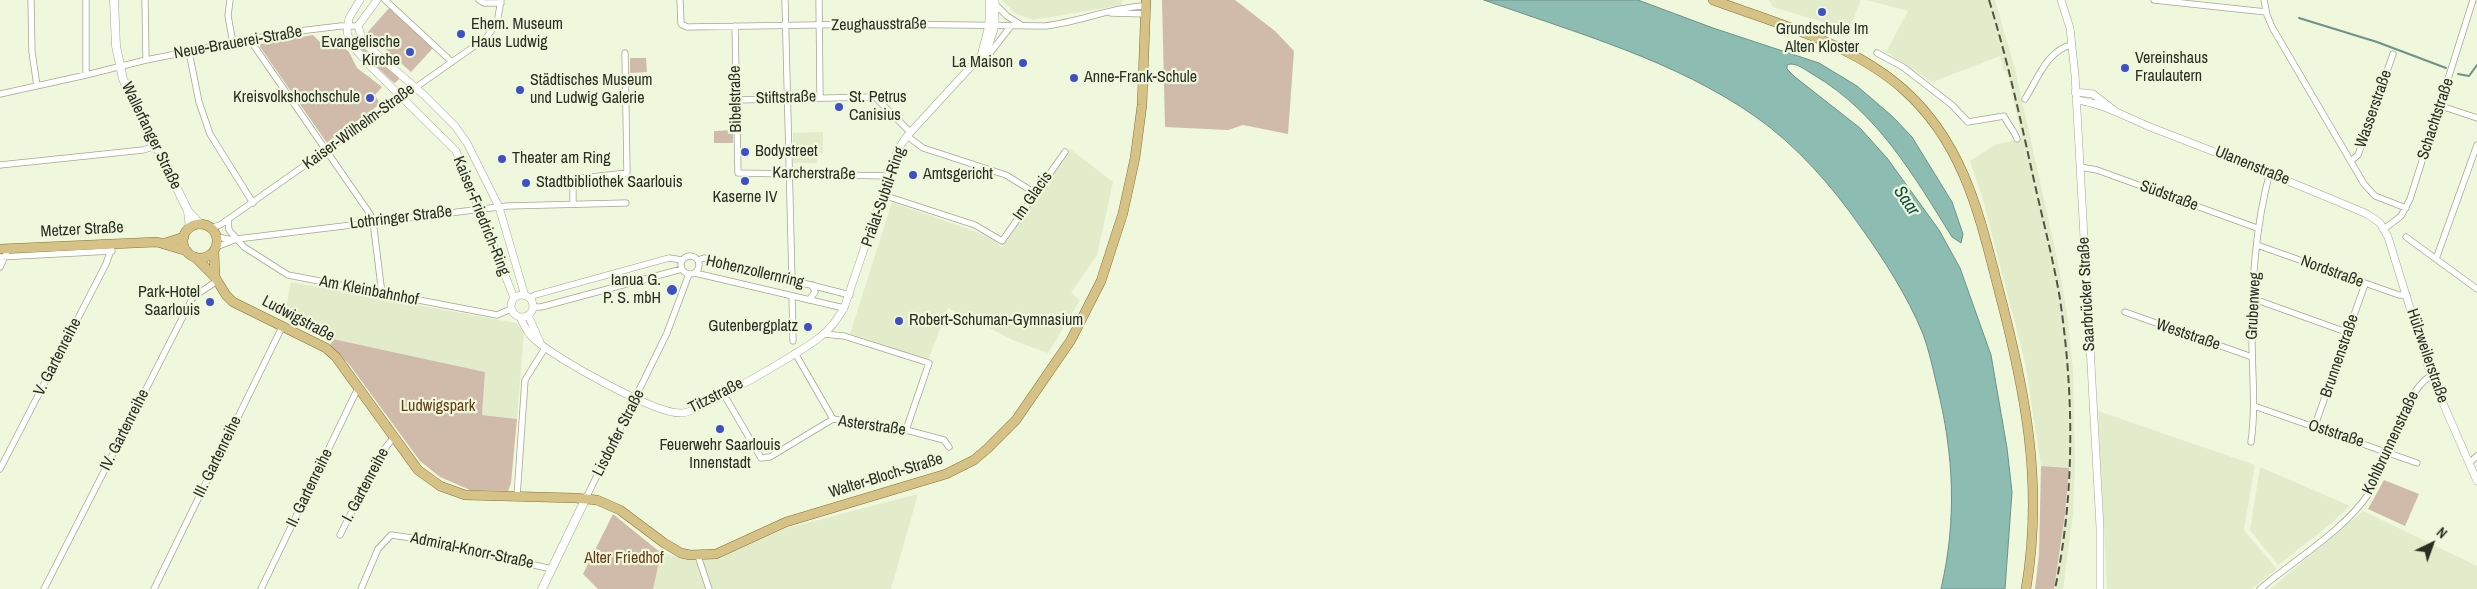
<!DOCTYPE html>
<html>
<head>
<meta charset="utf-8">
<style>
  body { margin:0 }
  #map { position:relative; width:2477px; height:589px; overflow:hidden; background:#eff7dc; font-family:"Archivo Narrow",sans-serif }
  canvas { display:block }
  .north { position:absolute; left:2407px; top:519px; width:50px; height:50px; -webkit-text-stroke:4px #eff7dc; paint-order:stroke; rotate:42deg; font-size:14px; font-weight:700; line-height:20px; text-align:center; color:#2a2d22 }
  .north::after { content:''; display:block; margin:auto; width:18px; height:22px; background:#2a2d22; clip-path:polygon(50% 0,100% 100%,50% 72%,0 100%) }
</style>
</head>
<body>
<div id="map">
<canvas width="2477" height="589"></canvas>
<div class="north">N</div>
</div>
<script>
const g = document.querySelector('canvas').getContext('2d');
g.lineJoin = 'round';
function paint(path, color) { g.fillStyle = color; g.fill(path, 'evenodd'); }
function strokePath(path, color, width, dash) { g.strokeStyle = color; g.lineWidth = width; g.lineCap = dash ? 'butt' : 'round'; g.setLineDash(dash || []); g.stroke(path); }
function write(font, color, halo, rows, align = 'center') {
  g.font = font + ' "Archivo Narrow",sans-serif'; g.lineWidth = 4.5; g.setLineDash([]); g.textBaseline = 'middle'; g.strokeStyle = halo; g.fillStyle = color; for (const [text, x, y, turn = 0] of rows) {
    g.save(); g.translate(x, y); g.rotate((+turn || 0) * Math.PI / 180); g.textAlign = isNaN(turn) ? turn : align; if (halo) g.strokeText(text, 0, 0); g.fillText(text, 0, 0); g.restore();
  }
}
const built = new Path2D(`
  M1002 0H1122V5L1033 20 1015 13Z
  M1769 0H1861L1849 30 1773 7Z
  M1867 0H1995L2015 69 2057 258 2067 312 2073 371 2075 464 2073 514 2063 589H2054L2065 514 2069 468 2041 466 2025 362 1982 196 1970 161 1995 145 2022 138 2007 71H2004L2000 56 1932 82 1886 52 1908 11Z
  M823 132V153H817V163H793V133Z
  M1070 149 1113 182 1097 255 1071 293 1080 300 1048 353 1015 341 948 308 928 360 850 334 892 202 982 234 997 242 1001 248Z
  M291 282 516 323 524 332 517 419 482 415 485 372 333 339 307 331 284 318Z
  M2098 411 2255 465 2244 530 2277 569 2252 589H2107Z
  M2260 467 2350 506 2332 523 2278 565 2250 530Z
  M918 494 891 589H651L661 553 690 560 723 556 787 528Z
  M2363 511 2477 566V589H2270Z`);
const green = new Path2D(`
  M1162 0H1235L1275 31 1294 51 1288 134 1243 125 1228 130 1165 127Z
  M390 7 434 47 411 72 367 33Z
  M313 35 326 48 334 39 349 52 357 68 382 87 375 95 380 104 327 143 260 47V44Z
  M357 39 368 53 401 77 395 83 393 82C379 69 365 57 355 40Z
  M630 58H646L647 72 630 73Z
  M733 130V143H714V131Z
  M333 339 485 372 482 415 517 419 511 483 508 491 470 490 440 477 420 461 349 364 330 346Z
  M2041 466 2069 468 2065 514 2054 589H2035L2039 554Z
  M2384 480 2419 494 2405 526 2368 509Z
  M613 514 661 553 653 589H598L583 574Z`);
const water = new Path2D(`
  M1484 0H1638L1713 28 1819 63 1857 86 1892 116 1912 137 1952 202 1963 234 1961 243 1952 237C1914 176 1878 113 1814 75 1806 71 1796 61 1787 65V69L1795 77 1860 128 1887 158 1939 230 1960 268 1991 355 2007 448 2012 492 2005 589H1941C1957 520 1954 455 1937 386 1933 369 1929 350 1923 334 1907 295 1884 260 1860 226 1831 185 1797 146 1756 117 1675 60 1576 33 1484 0Z`);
const stream = new Path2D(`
  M2299 18 2377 42 2446 68
  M2458 74 2469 76 2477 65`);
const minor = new Path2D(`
  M31 0 32 52 37 86
  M86 0V75
  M145 0 146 60
  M230 0 228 16 233 43
  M385 0 452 62
  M479 0 484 3H501
  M680 0 681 24 687 27 876 24 1045 26C1080 22 1112 7 1146 6
  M785 0 792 280
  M819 0 820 97
  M2154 0 2266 12
  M2264 0 2267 15 2272 27 2364 184 2375 196 2406 208
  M995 4 1007 16 1021 25
  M1111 13 1146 14
  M735 26 738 173 889 176
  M250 40 370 214 373 221 382 294
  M189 52 199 102 210 134 253 203
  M1877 53 1903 67 1952 105 1968 122 2004 116C2008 125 2014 130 2017 139
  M981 57 990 53 1011 26
  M0 94 86 75 146 60 282 33 341 26H358
  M2025 99C2037 80 2048 49 2072 45
  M736 100 875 97 910 132
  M2441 106 2477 118
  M907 136 923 148 1006 175 1035 193
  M2351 161 2358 155 2393 54
  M0 165 143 150 156 146
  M2080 167 2097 170 2257 228
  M883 195 975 225 1002 241 1065 152
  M573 203V188L582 178 627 173 625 53
  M228 220 229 230 244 247 288 275 497 315 511 309
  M210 228 220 225 486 38 497 23 501 0
  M2384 229 2401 216 2410 199 2473 0
  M217 237 234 240
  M2406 237 2477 289
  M2257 245 2399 295H2407
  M216 247 237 239 507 206 626 203
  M681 265a9 9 0 1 1 18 0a9 9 0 1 1-18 0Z
  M0 257 112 251
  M2436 259 2477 145
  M698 260 704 258 850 295
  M0 267 6 254
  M695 273 844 308
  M792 296 793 341
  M530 299 535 295 669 258 682 260
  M2254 299 2349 333
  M809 300 815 292 812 285
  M533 307H541L682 269
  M2125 312 2252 357
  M824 334 844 336 929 363 906 430
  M795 353 833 419
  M723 393 761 458 770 457 833 419 906 430 944 440 949 447
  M2254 406 2417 463
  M2314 428 2365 284
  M2251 442C2256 407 2252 373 2252 339 2251 286 2256 223 2270 172
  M2469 463 2477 456
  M0 469 106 264 113 244
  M517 496 525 380 545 348
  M586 498 667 333 689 274
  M340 535 382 452 394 437
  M698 556 709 589
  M44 589 193 297 217 281
  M154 589 283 325
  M261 589 358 388
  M361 589 378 549 391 535 412 538 552 569
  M2260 589C2293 561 2346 529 2369 493 2388 465 2403 390 2431 376`);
const tertiary = new Path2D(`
  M360 0 349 18 347 32 349 38 357 51 370 66 456 151 514 298
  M377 0 358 26 363 42 424 95 455 126 467 143 499 207 525 296
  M2061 0 2070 28 2075 75 2100 527V589
  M981 56 989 25V0
  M2075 92 2093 94 2115 111
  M2076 100C2102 103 2126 117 2150 127 2223 155 2295 183 2367 214L2380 223 2388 237 2431 376 2477 481
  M511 306a11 11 0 1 1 22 0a11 11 0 1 1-22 0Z
  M528 315 540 342
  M520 317C524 325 527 333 534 339 555 358 656 415 682 413 697 413 804 350 820 337 831 329 837 319 844 308L898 149 907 136 988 48 995 25V0`);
const secondary = new Path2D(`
  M114 0 116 46 123 79 188 211 190 228
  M188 211 200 224
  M542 589 586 498`);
const primary = new Path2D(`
  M1713 0C1778 24 1851 43 1903 89 1963 142 1979 213 1998 287 2025 389 2044 483 2026 589
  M183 241a17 17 0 1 1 34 0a17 17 0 1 1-34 0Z
  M165 243 184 237
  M0 249 157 242 187 251
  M214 251 215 277
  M195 257 215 277 226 295 233 302 326 348 336 357 418 470 440 486 465 495 575 498 597 500 620 510 664 543 681 553 690 555 716 554 786 522 946 474 974 460 987 449 1016 420 1071 340 1101 281 1123 213 1135 158 1142 105 1146 0`);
const rail = new Path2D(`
  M1989 0C2007 58 2020 117 2033 176 2042 217 2053 258 2060 299 2074 395 2075 494 2055 589`);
const markers = [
  [1822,12,5,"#3e50c4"],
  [461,34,5,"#3e50c4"],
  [410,52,5,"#3e50c4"],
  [1023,63,5,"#3e50c4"],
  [2125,68,5,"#3e50c4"],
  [1074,78,5,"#3e50c4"],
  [520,90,5,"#3e50c4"],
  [370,98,5,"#3e50c4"],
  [839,107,5,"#3e50c4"],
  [745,152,5,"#3e50c4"],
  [502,159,5,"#3e50c4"],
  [913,175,5,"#3e50c4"],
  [745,181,5,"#3e50c4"],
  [526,183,5,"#3e50c4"],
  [672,290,6,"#3e50c4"],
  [210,302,5,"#3e50c4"],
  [899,321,5,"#3e50c4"],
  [808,327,5,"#3e50c4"],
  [720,429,5,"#3e50c4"]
];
const poiNames = [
  ["Ehem. Museum",471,25],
  ["Haus Ludwig",471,43],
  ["Grundschule Im",1822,30,"center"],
  ["Alten Kloster",1822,48,"center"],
  ["Evangelische",400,43,"right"],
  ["Kirche",400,61,"right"],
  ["Vereinshaus",2135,59],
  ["Fraulautern",2135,77],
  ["La Maison",1013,63,"right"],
  ["Anne-Frank-Schule",1084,78],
  ["Städtisches Museum",530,81],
  ["und Ludwig Galerie",530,99],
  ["Kreisvolkshochschule",360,98,"right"],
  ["St. Petrus",849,98],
  ["Canisius",849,116],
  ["Bodystreet",755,152],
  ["Theater am Ring",512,159],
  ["Amtsgericht",923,175],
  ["Stadtbibliothek Saarlouis",536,183],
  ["Kaserne IV",745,198,"center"],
  ["Ianua G.",661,281,"right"],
  ["P. S. mbH",661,299,"right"],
  ["Park-Hotel",200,293,"right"],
  ["Saarlouis",200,311,"right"],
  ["Robert-Schuman-Gymnasium",909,321],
  ["Gutenbergplatz",798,327,"right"],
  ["Feuerwehr Saarlouis",720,446,"center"],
  ["Innenstadt",720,464,"center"]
];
const streetNames = [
  ["Zeughausstraße",879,25,-1],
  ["Neue-Brauerei-Straße",238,43,-10],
  ["Stiftstraße",786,98,-2],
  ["Bibelstraße",736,99,-91],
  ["Wasserstraße",2374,109,-71],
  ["Schachtstraße",2436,119,-72],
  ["Kaiser-Wilhelm-Straße",359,127,-36],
  ["Wallerfanger Straße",151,136,64],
  ["Ulanenstraße",2252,166,22],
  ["Karcherstraße",814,174,1],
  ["Im Glacis",1033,196,-55],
  ["Südstraße",2169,196,20],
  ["Prälat-Subtil-Ring",884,197,-71],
  ["Kaiser-Friedrich-Ring",481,216,68],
  ["Lothringer Straße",401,218,-7],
  ["Metzer Straße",82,230,-3],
  ["Hohenzollernring",755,272,13],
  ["Nordstraße",2332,272,20],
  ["Am Kleinbahnhof",369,291,11],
  ["Saarbrücker Straße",2087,294,-93],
  ["Grubenweg",2254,306,-87],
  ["Ludwigstraße",298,319,28],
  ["Weststraße",2188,335,19],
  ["Brunnenstraße",2340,356,-71],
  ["Hülzweilerstraße",2427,356,71],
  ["V. Gartenreihe",58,357,-63],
  ["Titzstraße",716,396,-27],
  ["Asterstraße",872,426,8],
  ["IV. Gartenreihe",125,430,-63],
  ["Lisdorfer Straße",619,433,-63],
  ["Oststraße",2336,434,18],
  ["Kohlbrunnenstraße",2391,443,-65],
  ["III. Gartenreihe",218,457,-64],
  ["Walter-Bloch-Straße",886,476,-17],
  ["I. Gartenreihe",366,485,-62],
  ["II. Gartenreihe",310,488,-64],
  ["Admiral-Knorr-Straße",472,551,12]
];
const parkNames = [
  ["Ludwigspark",438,407],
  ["Alter Friedhof",624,559]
];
const waterNames = [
  ["Saar",1906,201,56]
];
paint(built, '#e3ecca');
paint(green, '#d0bbab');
paint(water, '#8dbcb2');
strokePath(water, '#6f9187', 1);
strokePath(stream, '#6f9187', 2);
strokePath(minor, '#a1a88f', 7);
strokePath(tertiary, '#a1a88f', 8);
strokePath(secondary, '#a1a88f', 9);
strokePath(primary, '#887330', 10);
strokePath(minor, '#fff', 5.5);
strokePath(tertiary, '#fff', 7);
strokePath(secondary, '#fff', 8);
strokePath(primary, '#d6c187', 9);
strokePath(rail, '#505446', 2, [8, 4]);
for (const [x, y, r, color] of markers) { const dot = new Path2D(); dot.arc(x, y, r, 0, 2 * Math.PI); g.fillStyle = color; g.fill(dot); strokePath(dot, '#eff7dc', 2); }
write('16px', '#2a2d22', '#eff7dc', poiNames, 'left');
write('16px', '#2a2d22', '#eff7dc', streetNames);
write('16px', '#673b12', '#eff7dc', parkNames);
write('italic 18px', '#0a4e45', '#eff7dc', waterNames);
</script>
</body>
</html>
